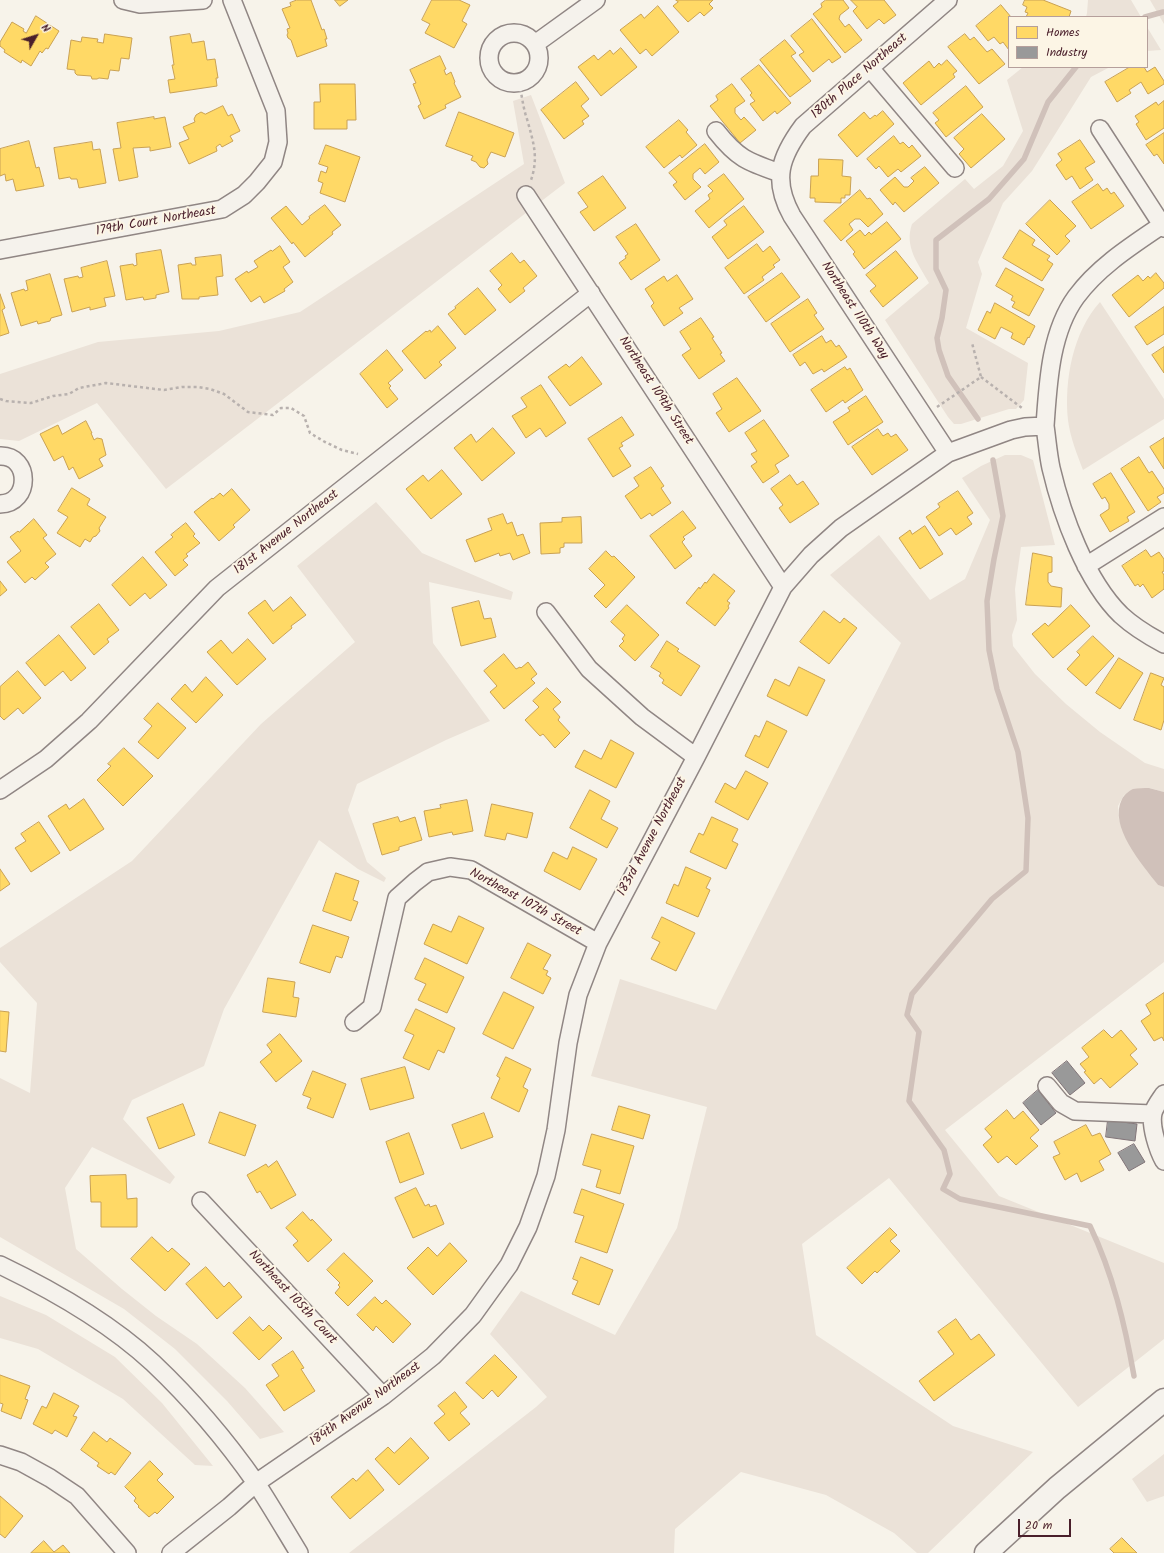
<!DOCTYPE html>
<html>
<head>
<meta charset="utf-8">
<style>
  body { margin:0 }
  #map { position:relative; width:1164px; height:1553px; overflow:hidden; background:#f7f3ea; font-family:Kalam,sans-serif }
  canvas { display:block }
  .legend { position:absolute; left:1008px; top:16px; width:140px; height:52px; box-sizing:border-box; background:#fcf5e5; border:1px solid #b59f9b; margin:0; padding:5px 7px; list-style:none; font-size:12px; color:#4a1f2b }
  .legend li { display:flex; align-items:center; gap:8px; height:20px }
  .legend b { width:20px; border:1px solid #b59f9b }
  .north { position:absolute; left:16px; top:16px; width:40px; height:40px; -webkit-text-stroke:3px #fcf5e5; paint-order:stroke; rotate:51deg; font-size:11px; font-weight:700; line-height:16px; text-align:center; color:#4a1f2b }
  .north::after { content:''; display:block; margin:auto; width:14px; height:18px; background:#4a1f2b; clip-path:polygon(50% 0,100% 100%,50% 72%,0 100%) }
  .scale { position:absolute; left:1018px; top:1519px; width:53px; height:18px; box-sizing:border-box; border:2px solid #4a1f2b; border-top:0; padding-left:5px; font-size:12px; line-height:14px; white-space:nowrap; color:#4a1f2b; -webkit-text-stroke:3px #fcf5e5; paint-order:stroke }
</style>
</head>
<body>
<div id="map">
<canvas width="1164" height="1553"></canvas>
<ul class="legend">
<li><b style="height:11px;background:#ffd966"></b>Homes</li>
<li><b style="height:11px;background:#999"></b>Industry</li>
</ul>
<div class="north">N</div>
<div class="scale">20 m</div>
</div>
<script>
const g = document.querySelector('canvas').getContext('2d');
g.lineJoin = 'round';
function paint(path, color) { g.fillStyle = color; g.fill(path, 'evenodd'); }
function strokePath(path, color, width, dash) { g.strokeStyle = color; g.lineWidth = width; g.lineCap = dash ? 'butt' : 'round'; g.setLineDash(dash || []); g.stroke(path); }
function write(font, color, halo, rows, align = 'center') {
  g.font = font + ' Kalam,sans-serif'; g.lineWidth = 4; g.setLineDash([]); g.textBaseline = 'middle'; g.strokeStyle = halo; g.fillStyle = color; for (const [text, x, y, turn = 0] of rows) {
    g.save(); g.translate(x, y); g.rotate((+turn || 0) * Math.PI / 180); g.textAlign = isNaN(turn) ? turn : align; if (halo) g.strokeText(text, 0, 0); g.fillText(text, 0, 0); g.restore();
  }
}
const green = new Path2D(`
  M1088 0H1131L1141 17H1086L1087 13Z
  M1150 0H1164V24Z
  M1147 27 1161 50 1147 51Z
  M1023 67H1110L1091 77 1032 171 1003 203 978 262 982 274 966 328 1028 363 1024 400 1016 409H1009L961 424H954L948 417 885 320 929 283C918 263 904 247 912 224L965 179 974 189 1003 166 1023 131 1007 80Z
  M531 95 565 183 166 489 97 403 19 441 0 439V374L98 342 219 331 300 312 524 164 513 101Z
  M1100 302 1164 399V419L1083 470C1077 454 1070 437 1068 420 1064 380 1073 332 1100 302Z
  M1005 455H1021L1033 460 1055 545 1021 547 1015 589 1017 620 1012 635 1013 646 1035 674 1066 704 1100 732 1145 763 1164 769V792L1149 788 1124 795 1118 806 1119 820 1158 885 1164 887V962L945 1130 999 1196 1164 1263V1339L1078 1407 889 1178 802 1244 816 1335 953 1426 1033 1452 928 1553H917L894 1533 826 1495 741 1472 675 1529 674 1553H349L536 1407 547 1397 490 1334 521 1291 615 1335 677 1228 707 1107 591 1076 620 979 716 1010 901 643 830 575 879 535 930 600 965 579 990 520 962 478 981 466Z
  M376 502 422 553 513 592 511 600 429 582 433 643 490 721 446 740 357 784 348 810 367 862 386 878 384 882 358 869 319 840 224 1009 204 1066 132 1100 123 1119 175 1177 170 1184 92 1147 65 1188 76 1249 122 1289 156 1316 197 1344 245 1388 284 1432 260 1439 227 1401 175 1349 124 1309 0 1237V1078L30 1093 37 1003 0 962V948L132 861 261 724 355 642 297 566Z
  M0 1296 46 1315 115 1357 162 1403 213 1466 195 1465 123 1399 38 1349 0 1338Z
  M1164 1454V1496L1147 1502 1132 1479Z`);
const water = new Path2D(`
  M1149 788 1164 792V887L1158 885C1142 864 1108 826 1122 799 1124 795 1129 791 1133 789 1138 788 1144 788 1149 788Z`);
const homes = new Path2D(`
  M297 0H311L322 30 324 29 327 39H325L327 46 297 57 291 40 288 38 287 35 288 33 287 29 290 28 282 9 291 6 290 3Z
  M335 0H348L340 6Z
  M432 0H459L470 5 462 21 467 24 454 48 425 33 430 24 422 20Z
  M676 0H713L709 4 713 8 704 16 700 12 688 22 673 6 678 2Z
  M826 0H843L849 8 840 15 839 19 845 27 849 24 862 40 845 53 813 14 822 7 821 4Z
  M851 0H884L896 15 884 24 879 19 867 29 853 11 857 7Z
  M1025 0H1043L1071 11 1069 17H1026L1028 13 1025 12 1027 7 1023 5Z
  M1001 5 1011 17H1009V50L1003 42 1000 44 994 37 988 41 976 26Z
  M658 6 679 32 652 56 646 49 640 54 620 30 641 14 644 18Z
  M36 16 59 31 48 49 46 48 42 53 40 51 31 66 22 60 21 63 4 52 5 50 0 46V42L12 22 24 29 23 31 26 33Z
  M812 19 841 57 832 63 829 59 813 72 799 55 804 52 791 36Z
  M105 34 132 38 129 59 121 58 119 71 110 70 108 79 99 78 97 79H92L91 76 77 75 75 73V70L67 69 71 40 81 42 82 37 98 39 97 42 103 43Z
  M190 34 192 43 204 41 207 60 215 59 218 78H216L217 86 170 93 168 80 175 79 172 65H174L170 37Z
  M965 34 970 40 974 37 987 52 992 49 1005 64 979 84 948 47Z
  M785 40 796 53 791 56 811 81 790 97 760 60Z
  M621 48 637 67 601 96 578 67 594 55 598 60 610 50 613 54Z
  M440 56 446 69 444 70 446 75 451 72 455 82 454 83 461 97 445 105 446 108 424 119 418 106 421 104 413 84 416 83 410 70Z
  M947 60 957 71 953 74 955 77 921 105 903 83 929 61 934 68 939 63 941 65Z
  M759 65 791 103 777 114 775 111 763 121 750 104 755 101 750 95 752 93 741 79Z
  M1130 67H1144L1147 72 1155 67 1164 81V84L1148 94 1141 82 1129 90 1131 93 1117 102 1105 82Z
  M576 82 589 99 581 106 589 116 582 121 584 124 564 139 541 110Z
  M320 84H355L356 120H347V129H314V102H320Z
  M732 84 745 101 735 108V113L741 120 744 117 756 130 740 143 710 106 718 100 716 96Z
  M966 86 983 107 946 137 935 123 939 120 933 113Z
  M1164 101V128L1146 140 1136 124 1139 122 1135 116 1156 102 1158 105Z
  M223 106 228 116 232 114 240 131 230 136 233 141 222 147 220 144 216 147 217 151 189 164 179 143 189 139 183 127 195 122 194 119 196 115 201 112 205 114Z
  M883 111 894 124 857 157 838 135 864 112 870 119 875 115 876 116Z
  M459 112 514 133 505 157 491 152 487 160 488 164 484 168 480 167 476 162 471 160 473 156 446 146Z
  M982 114 1005 139 971 168 959 154 964 149 954 138Z
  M154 117V119L165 117 171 147 150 151V147L133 148 138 177 119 181 113 149 121 148 117 123Z
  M679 120 688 130 686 132 697 145 682 158 680 155 664 168 646 147Z
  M1164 133V164L1157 154 1154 156 1146 145Z
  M894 136 900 144 903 142 909 148 912 145 921 156 901 172 898 169 888 177 879 166 876 169 867 159Z
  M1080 140 1095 162 1085 168 1093 180 1080 189 1072 176 1066 180 1056 165 1062 160 1058 154Z
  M29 141 36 168 39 167 44 186 16 191 13 179 6 181 5 174 0 176V149Z
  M92 142 93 150 100 149 106 183 79 188 77 179H71L70 177 59 179 54 148Z
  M705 144 719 162 705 174 700 168 693 174V179L701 187 685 200 673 185 677 182 669 173Z
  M326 145 360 157 345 202 320 193 323 183 318 181 321 171 326 173 328 167 319 164Z
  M819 159 843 160 842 176 851 177 850 195H845V198H841V203L815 202V198H810L811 176H818Z
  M925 167 939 183 904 212 895 202 893 205 880 190 895 177 904 187H908L914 181 911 178Z
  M724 174 744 199 709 228 695 211 710 199 708 195 713 191 708 186Z
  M603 176 626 208 594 231 580 212 588 207 578 193Z
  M1098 184 1103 191 1107 188 1111 194 1114 192 1124 206 1091 229 1072 202Z
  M860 190 867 199 870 198 883 214 868 227 860 219H855L849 224 853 230 841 241 824 221Z
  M1050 200 1076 226 1065 236 1070 241 1057 255 1026 224Z
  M325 205 341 225 332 232 333 234 305 257 293 242 292 244 271 218 286 206 302 225 310 218 309 217Z
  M744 206 764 232 728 259 712 237 727 225 724 221Z
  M887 222 901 239 864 269 853 254 855 252 846 241 860 230 865 236 869 232 871 234Z
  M636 224 660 260 631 280 619 263 626 258 625 256 628 254 616 237Z
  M1020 230 1035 240 1032 245 1050 256 1047 260 1053 264 1042 281 1003 258Z
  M757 244 763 252 770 246 780 260 773 265 775 267 762 277 764 280 744 294 725 268Z
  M280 246 290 262 283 267 293 282 284 289 285 291 264 303 260 296 251 302 235 279 247 271 248 273 258 267 254 261 271 250 272 251Z
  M161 250 169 292 156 295V298L144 300 143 297 126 300 120 266 133 264 134 266 137 265 136 254Z
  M896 251 918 278 883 307 870 291 876 286 866 275Z
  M512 253 520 263 524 260 537 276 523 288 525 291 510 303 498 289 502 285 490 271Z
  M221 255 223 276 216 277 218 295 199 297V299H182L178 265 191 263 192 265H196L195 258Z
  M107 261 115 296 104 298 106 306 90 310V307L72 312 64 279 78 276 79 278 83 277 81 268Z
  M1006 268 1044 289 1029 316 1012 307 1015 302 1011 300 1013 296 996 286Z
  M782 273 800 297 766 322 748 297Z
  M1156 273 1164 283V288L1129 317 1112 295 1138 275 1143 281 1148 276 1150 278Z
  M50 274 62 315 51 318 50 321 38 324 37 321 21 326 11 293 24 289 25 291 28 290 26 281Z
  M677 275 693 299 679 308 683 313 664 326 651 306 654 303 645 289 664 276 667 281Z
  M478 288 496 310 465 335 448 314 456 308 455 307Z
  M0 294 5 308 2 310 9 333 0 336Z
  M808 299 817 313 814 315 824 329 790 352 771 324Z
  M995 303 1035 326 1029 338 1028 337 1024 345 1011 338 1013 333 1001 327 995 339 978 330 987 311 990 313Z
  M1164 307V334L1147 345 1135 327Z
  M701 318 714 337 712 338 722 353 720 354 725 361 699 379 682 355 691 349 680 332Z
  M438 326 456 348 439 362 442 365 425 379 402 351 426 331 427 332 430 330 431 332Z
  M822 336 826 343 831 340 836 347 839 345 847 357 824 372 822 369 813 374 805 362 800 366 793 355Z
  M1164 347V373L1152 355Z
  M387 350 403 370 388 383 391 386 389 388 398 399 387 408 360 374Z
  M582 357 602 384 570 406 548 377 566 364 569 367Z
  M845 367 847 370 850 368 863 390 845 403 843 400 826 412 811 390Z
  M737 378 761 411 729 432 716 413 722 409 713 394Z
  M541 385 566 423 546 437 540 428 526 438 512 416 527 407 521 398Z
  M866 396 883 422 848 445 833 422 850 411 848 408Z
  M622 417 634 435 621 443 623 446 619 448 631 466 613 477 588 439Z
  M764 420 789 456 775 465 779 472 763 483 751 466 757 462 751 454 757 451 745 433Z
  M86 421 92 433H91L94 440 97 438 102 439 106 455 99 459 103 466 79 479 73 467 69 470 63 456 54 461 40 434 58 425 62 434Z
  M493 428 515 453 482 481 454 448 471 434 476 442Z
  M878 429 883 436 888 433 891 437 896 434 908 450 872 475 852 447Z
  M1164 438V469L1150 447Z
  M1139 457 1149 473 1152 471 1164 489V493L1157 497 1161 502 1148 511 1121 469Z
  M651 467 664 486 661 488 671 503 652 516 650 513 641 519 625 496 639 486 634 478Z
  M442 470 462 494 431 519 406 489 423 475 428 481Z
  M1111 473 1135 512 1127 517 1129 521 1110 532 1100 515 1109 509V504L1105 497 1102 499 1093 484Z
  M790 475 797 485 803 481 819 504 790 523 779 508 783 505 771 489Z
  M72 488 90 499 87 505 106 517 99 528 100 531 96 536 93 537 90 542 85 539 80 547 57 533 68 517 58 511Z
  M232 489 250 510 233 525 235 527 219 541 194 512 212 498 213 499 220 493 223 496Z
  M958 491 973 513 967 517 972 524 956 535 951 528 939 536 926 517 940 507 938 504Z
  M683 511 696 528 683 537 685 539 682 542 692 556 675 569 650 536Z
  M503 514 507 524 512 522 517 536 523 534 530 553 513 560 510 553 500 556 499 553 475 562 466 540 492 530 488 519Z
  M581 517 582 543H564V547L560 548V553L541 554 540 523 562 522V518Z
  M34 519 47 535 43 538 56 554 45 563 49 567 35 580 32 577 25 583 7 562 21 551 10 537 18 531 19 532Z
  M186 523 195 534 193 536 200 543 186 554 188 556 183 560 188 565 175 576 155 552 173 537 171 535Z
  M925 526 943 554 920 569 899 538 910 530 912 534Z
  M1146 550 1151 557 1159 552 1164 559V571L1162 572 1164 575V589L1152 598 1143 584 1140 587 1138 584 1135 586 1122 566Z
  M606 551 612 557 614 556 635 577 606 608 594 596 605 585 589 569Z
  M1033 553 1052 557V572L1048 573V582L1051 586 1062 588 1061 607 1026 605Z
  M143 557 167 585 150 599 145 593 130 606 112 585Z
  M714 574 735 591 727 601 730 603 728 606 729 608 715 626 686 603 699 587 700 589 705 582 706 583Z
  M0 581 7 590 0 596Z
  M291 597 306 615 291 626 292 628 273 644 248 613 265 600 273 611Z
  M479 601 484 619 491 618 496 637 461 646 452 608Z
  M99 604 119 630 107 639 109 642 94 655 71 627Z
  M627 605 659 635 635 661 619 646 624 641 622 639 625 635 611 622Z
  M1071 605 1090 626 1053 658 1032 634 1045 623 1048 626Z
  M824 611 840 623 844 618 857 628 829 664 800 642Z
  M59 635 86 668 71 681 63 671 45 686 26 663Z
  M1093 636 1114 656 1086 686 1067 669 1080 655 1077 652Z
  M248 639 266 659 237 685 207 652 221 640 232 653Z
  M667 641 679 649 677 651 700 666 681 696 662 683 664 680 659 676 661 673 651 667Z
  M504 654 516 669 520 667 521 668 528 662 537 674 531 679 535 683 504 709 490 692 497 686 484 671Z
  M1119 658 1143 673 1120 709 1096 693Z
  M799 667 825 680 807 716 767 696 775 679 789 686Z
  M18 671 41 698 23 714 18 708 4 720 0 716V687Z
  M1151 673 1164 678 1161 685 1164 687V720L1161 730 1134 720Z
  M206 677 223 695 196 723 171 699 185 684 192 692Z
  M547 688 561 702 553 709 560 717 558 720 570 733 555 748 543 734 540 736 525 720 539 707 533 701Z
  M158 703 186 728 158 759 138 742 152 726 144 719Z
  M767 721 787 731 768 768 745 756 755 735 759 737Z
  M611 740 634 753 616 788 575 767 584 750 601 759Z
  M124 748 153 776 123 806 97 780 111 766 108 764Z
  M746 771 768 783 748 820 715 802 725 783 735 789Z
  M590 790 610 801 601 819 618 828 607 848 570 828Z
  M84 799 104 829 70 851 48 816 66 804 69 809Z
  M467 800 473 831 453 835 452 832 429 837 424 811 441 808 440 805Z
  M492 804 533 813 527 838 507 833 505 840 485 836Z
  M398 817 400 822 415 817 422 840 399 847V850L382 855 373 824Z
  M712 817 738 829 732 841 738 844 726 869 690 852 699 833 703 835Z
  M39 822 60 853 31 872 15 848 26 841 21 834Z
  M573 847 597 859 580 890 544 871 553 852 567 859Z
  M686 867 711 878 706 888 710 890 698 917 666 903 674 884 678 886Z
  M0 869 10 884 0 891Z
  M336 873 359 881 353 900 358 902 351 921 323 911Z
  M459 916 484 928 467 964 424 944 433 924 451 932Z
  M662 917 695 933 676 971 651 959 660 942 652 938Z
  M313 925 349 937 342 958 336 956 330 973 300 963Z
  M528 943 551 955 543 969 548 971 546 975 551 978 543 994 511 978Z
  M425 958 464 977 447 1013 418 1000 426 984 415 979Z
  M268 978 295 982 293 997 299 998 296 1017 263 1012Z
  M504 992 534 1007 513 1049 483 1034Z
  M1164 993V1041L1162 1037 1154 1041 1141 1021 1151 1014 1146 1005Z
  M416 1009 455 1028 444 1053 438 1050 429 1070 403 1058 414 1035 405 1031Z
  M0 1011 9 1012 6 1052 0 1051Z
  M1104 1030 1112 1038 1121 1030 1137 1049 1130 1055 1138 1064 1110 1088 1101 1078 1094 1084 1084 1072 1086 1071 1080 1064 1089 1057 1082 1048Z
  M280 1034 302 1061 276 1082 260 1062 272 1052 267 1045Z
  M506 1057 531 1069 523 1087 528 1090 519 1112 491 1098 500 1078 497 1076Z
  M405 1067 414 1098 370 1110 361 1079Z
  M313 1071 346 1084 333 1118 307 1108 311 1098 303 1095Z
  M183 1104 195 1135 159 1149 147 1118Z
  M619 1106 650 1115 643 1139 612 1130Z
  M1007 1110 1014 1119 1023 1111 1039 1130 1030 1138 1038 1146 1016 1165 1007 1156 998 1163 983 1145 992 1137 985 1129Z
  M220 1112 256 1125 245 1156 209 1143Z
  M484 1113 493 1137 461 1149 452 1125Z
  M1086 1125 1092 1136 1100 1133 1111 1154 1099 1161 1104 1170 1081 1182 1077 1173 1065 1180 1053 1157 1060 1154 1054 1142Z
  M409 1133 424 1174 400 1183 386 1142Z
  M592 1134 634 1146 620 1194 596 1187 601 1170 583 1165Z
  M277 1161 296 1195 271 1209 260 1191 257 1193 247 1175 266 1164 268 1167Z
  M126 1175 127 1199 137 1198V1227H101V1202H91L90 1176Z
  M416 1188 425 1206 429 1204 430 1207 436 1205 444 1224 413 1238 395 1198Z
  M582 1189 624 1204 607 1253 575 1242 584 1216 574 1213Z
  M303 1212 311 1221 312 1219 332 1240 308 1262 293 1245 298 1241 286 1228Z
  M890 1228 897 1235 890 1241 900 1251 877 1273 875 1271 862 1284 847 1268Z
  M152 1237 168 1252 172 1248 190 1264 165 1291 131 1259Z
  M450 1243 467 1261 433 1295 407 1268 428 1247 437 1256Z
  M344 1253 373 1281 348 1306 335 1293 340 1287 338 1285 340 1283 327 1270Z
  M581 1257 613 1270 599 1305 572 1294 578 1281 573 1279Z
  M206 1267 224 1287 229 1282 242 1297 217 1319 186 1284Z
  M375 1297 382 1304 386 1300 411 1324 393 1343 376 1326 373 1331 357 1315Z
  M250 1317 263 1331 269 1325 282 1338 259 1360 233 1333Z
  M956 1319 971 1340 979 1334 995 1355 934 1401 919 1381 954 1354 938 1332Z
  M293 1351 304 1368 301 1369 315 1391 284 1411 266 1385 279 1376 272 1365Z
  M495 1355 517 1377 498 1397 492 1390 483 1399 466 1383Z
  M0 1375 30 1386 25 1399 28 1400 21 1419 1 1411 3 1404 0 1403Z
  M455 1392 467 1407 460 1413 470 1424 449 1441 434 1423 445 1414 438 1406Z
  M54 1393 79 1406 73 1416 77 1417 67 1437 55 1430 52 1434 33 1424 42 1406 46 1408Z
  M94 1432 107 1442 110 1438 131 1453 115 1475 111 1472 109 1474 97 1466 99 1463 81 1450Z
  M411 1438 429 1458 399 1485 375 1459 388 1447 394 1453Z
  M150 1461 163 1474 157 1480 174 1497 157 1514 155 1512 149 1517 138 1507 139 1506 134 1501 136 1498 125 1487Z
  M368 1470 384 1490 350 1519 331 1497 353 1478 356 1481Z
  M0 1496 23 1516 5 1538 0 1534Z
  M1122 1538 1137 1553H1114L1110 1549Z
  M44 1541 54 1552 63 1545 70 1553H31Z`);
const industry = new Path2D(`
  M1067 1061 1085 1083 1070 1095 1052 1073Z
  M1038 1090 1056 1113 1041 1125 1023 1103Z
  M1108 1120 1137 1124 1135 1141 1106 1137Z
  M1134 1144 1145 1162 1129 1171 1118 1153Z`);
const stream = new Path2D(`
  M1145 17 1163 12
  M978 419 948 376 939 350 937 338 942 318 946 290 936 269V240L989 199 1024 159 1048 102 1076 67
  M993 460 1003 516 994 559 987 601 989 650 997 689 1018 752 1028 818 1026 871 992 899 912 994 907 1015 919 1032 909 1101 944 1150 950 1174 943 1189 960 1199 1090 1226C1113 1274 1125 1325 1134 1376`);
const path = new Path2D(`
  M519 83C522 95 523 108 527 119 533 141 539 157 531 180
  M981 377 1022 408
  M0 399 6 401 31 403 53 396 69 394 79 388 106 383 164 390 182 387H198L210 389 224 394 248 412 273 415 281 408H291L304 416 310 433 325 442 342 450 358 454
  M937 407 981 377 972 343`);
const minor = new Path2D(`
  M123 0 140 4 203 0
  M489 58a25 25 0 1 1 50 0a25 25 0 1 1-50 0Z
  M535 44 596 0
  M870 68 955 168
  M1100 129 1164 228
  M716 131C738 159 748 162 780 173
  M526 195 783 587
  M0 250 222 209 244 195 257 182 273 162 278 142 276 111 232 0
  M1045 426C1047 440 1048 454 1051 468 1062 515 1086 581 1121 615 1134 627 1149 636 1164 644
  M948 453 792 216C772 180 780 157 803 126L948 0
  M0 456C31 455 31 504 0 504
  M1086 566 1164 517
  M546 612 589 669 642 717 696 757
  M0 790 46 759 89 721 217 588 591 293
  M354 1022 372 1007 397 898 415 882 428 872 450 867 471 870 598 943
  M1047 1086 1061 1103 1075 1111 1153 1114
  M1164 1094C1160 1100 1155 1106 1153 1113 1150 1126 1158 1150 1164 1161
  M201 1201 383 1396
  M0 1265C52 1290 111 1324 153 1363 191 1399 226 1440 256 1483 271 1506 285 1530 299 1553
  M0 1455 21 1462 50 1478 77 1496 127 1553
  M171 1553 229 1507 256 1483 383 1396 433 1356 473 1315 509 1265 528 1227 546 1176 556 1130 568 1043 578 995 598 943 696 757 783 587 811 555 841 528 948 453 1011 430 1025 427 1045 426C1048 384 1050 333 1076 297 1098 267 1131 246 1162 225`);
const major = new Path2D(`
  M986 1553 1057 1488 1164 1400`);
const streetNames = [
  ["180th Place Northeast",860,77,-41],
  ["179th Court Northeast",156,222,-10],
  ["Northeast 110th Way",854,311,57],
  ["Northeast 109th Street",655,391,57],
  ["181st Avenue Northeast",287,533,-38],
  ["183rd Avenue Northeast",653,837,-62],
  ["Northeast 107th Street",525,903,29],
  ["Northeast 105th Court",292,1298,47],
  ["184th Avenue Northeast",366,1405,-36]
];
paint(green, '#ebe2d8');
paint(water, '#d0c1ba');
paint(homes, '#ffd966');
strokePath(homes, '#c9a154', 1);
paint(industry, '#999');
strokePath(industry, '#817478', 1);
strokePath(stream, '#d0c1ba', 5.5);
strokePath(minor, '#908684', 20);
strokePath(major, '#908684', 25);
strokePath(path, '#b8b1ae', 2.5, [3, 3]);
strokePath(minor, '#f5f2ec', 17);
strokePath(major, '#f5f2ec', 22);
write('13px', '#4a1f2b', '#fcf5e5', streetNames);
</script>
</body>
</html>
